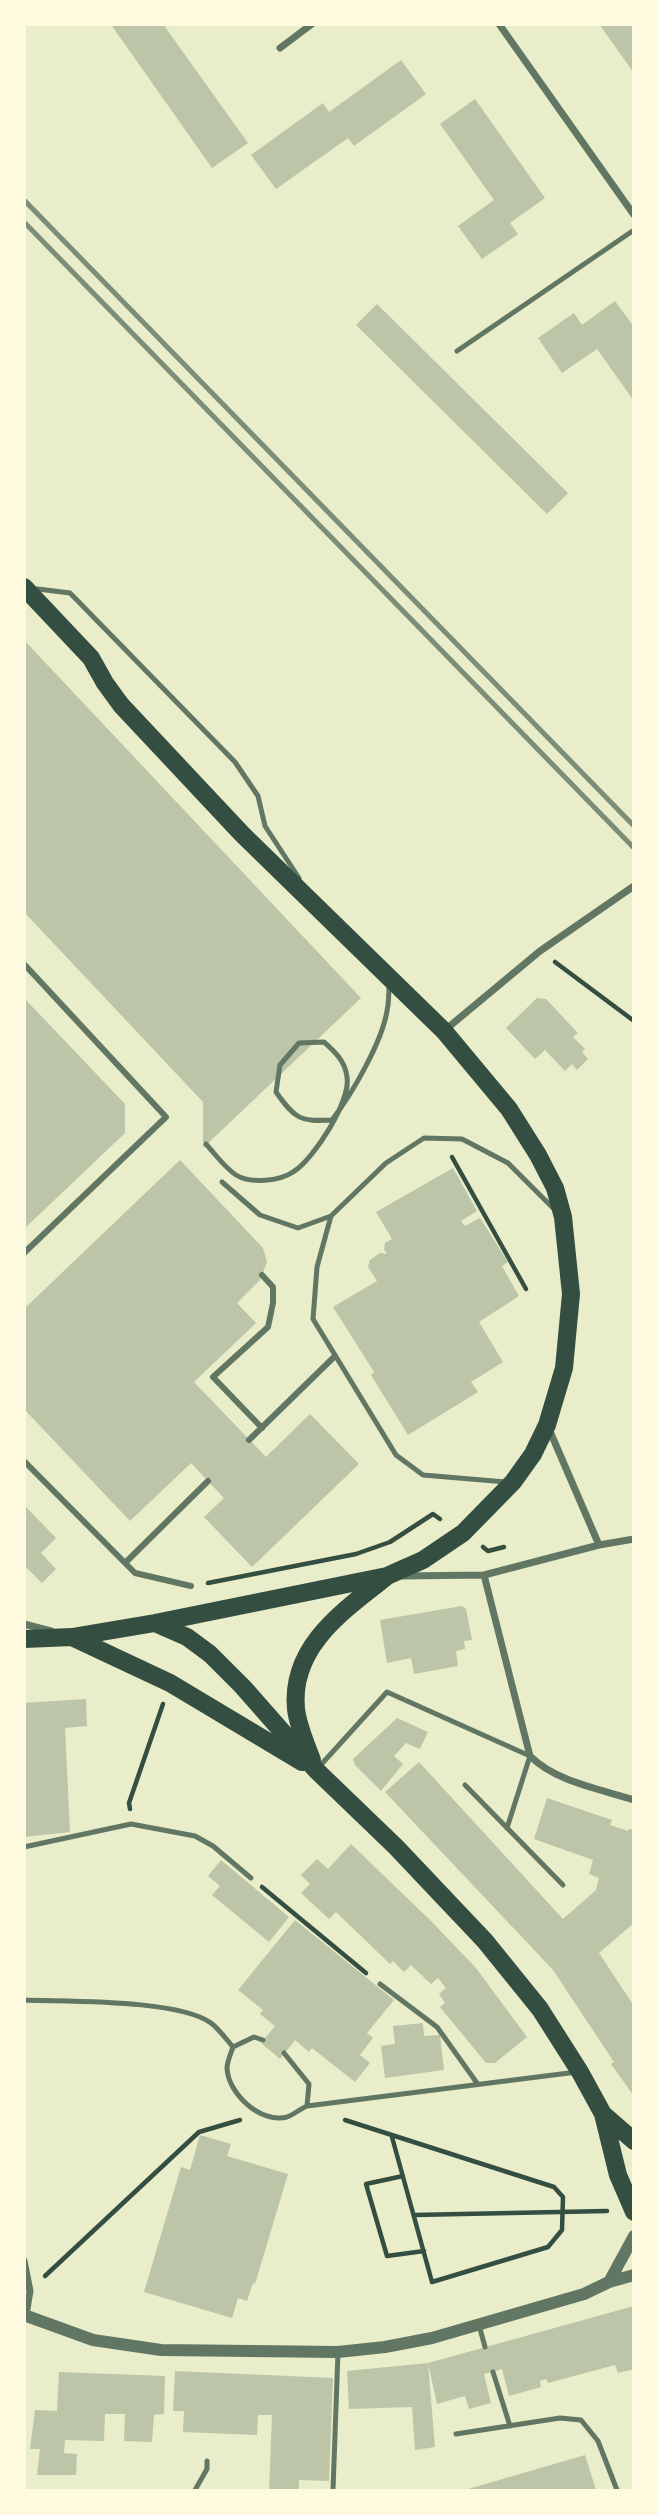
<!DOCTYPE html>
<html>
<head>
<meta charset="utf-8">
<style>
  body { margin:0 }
  #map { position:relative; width:658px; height:2515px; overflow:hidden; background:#e9edc9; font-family:"Asap Condensed",sans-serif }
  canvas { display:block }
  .frame { position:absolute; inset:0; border:26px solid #fefae0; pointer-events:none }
</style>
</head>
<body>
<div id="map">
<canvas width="658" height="2515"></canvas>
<div class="frame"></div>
</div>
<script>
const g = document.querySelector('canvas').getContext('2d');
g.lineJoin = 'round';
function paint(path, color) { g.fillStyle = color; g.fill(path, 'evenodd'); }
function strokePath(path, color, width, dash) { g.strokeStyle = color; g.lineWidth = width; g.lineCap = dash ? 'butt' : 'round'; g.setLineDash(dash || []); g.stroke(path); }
const building = new Path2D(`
  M114 24H163L248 143 212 168 112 26Z
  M599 24H634V73Z
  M401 60 426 94 354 146 348 138 276 189 251 155 323 103 329 112Z
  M475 99 545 198 510 223 518 234 482 259 458 226 494 200 440 124Z
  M615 301 634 327V401L597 349 562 373 538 338 574 313 582 325Z
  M377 304 568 493 547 514 356 325Z
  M24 640 361 998 203 1148V1102L24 912Z
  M24 998 125 1104V1133L24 1229Z
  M537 998 546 999 578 1033 573 1037 585 1049 582 1052 588 1059 577 1070 572 1064 565 1071 545 1050 535 1059 506 1028Z
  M180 1160 263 1248 267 1262 260 1280 237 1303 256 1323 194 1382 266 1457 310 1414 359 1464 252 1567 204 1517 224 1498 191 1463 130 1521 24 1409V1309Z
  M453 1168 477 1211 461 1221 465 1226 480 1218 508 1262 502 1266 519 1296 479 1322 503 1362 471 1382 478 1392 408 1435 371 1375 374 1372 333 1307 377 1281 368 1267 370 1260 380 1253 387 1254 384 1249 385 1243 392 1239 376 1212Z
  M24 1505 56 1538 41 1553 56 1569 42 1583 26 1567 24 1569Z
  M462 1606 466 1609 472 1640 464 1641 465 1649 456 1651 458 1666 414 1674 411 1658 387 1663 380 1620Z
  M86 1699 87 1726 65 1728 70 1832 24 1837V1703Z
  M397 1718 428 1732 420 1749 406 1743 394 1756 403 1764 381 1791 355 1765 353 1759Z
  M419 1762 563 1919 596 1890 599 1878 589 1874 593 1860 534 1839 547 1798 612 1820 610 1825 628 1831 629 1829 634 1830V1923L599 1953 634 2006V2096L611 2064 614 2062 553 1970 385 1792Z
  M351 1844 431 1921 476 1968 527 2037 495 2063H486L440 2007 445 2003 439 1994 446 1988 438 1978 431 1984 411 1965 404 1972 393 1961 390 1964 336 1912 329 1919 301 1893 310 1884 301 1875 317 1859 328 1869Z
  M221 1860 289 1917 269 1942 212 1895 220 1886 208 1876Z
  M295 1920 394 2000 367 2033 373 2038 360 2055 370 2063 355 2082 312 2048 309 2052 295 2040 280 2059 261 2043 275 2026 260 2014 263 2010 238 1990Z
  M423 2023 424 2036 440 2035 444 2070 385 2078 381 2046 395 2044 393 2026Z
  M200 2135 231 2144 227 2156 288 2174 255 2284 253 2283 247 2301 238 2298 232 2318 144 2292 181 2167 190 2170Z
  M634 2306V2369L618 2373 615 2365 548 2383 546 2379 540 2381 541 2387 509 2396 502 2369 484 2374 491 2403 469 2409 465 2396 437 2404 428 2363 435 2447 415 2450 412 2407 349 2409 347 2371 428 2363Z
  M175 2371 333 2378 329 2481 299 2480V2490H269L272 2415H258L257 2435 183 2432 184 2411H173Z
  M59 2372 165 2376 164 2414 154 2415 152 2442 124 2441 125 2414H105L104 2441 65 2440 64 2453 77 2454 76 2475H37L40 2449H30L35 2410 57 2411Z
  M585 2455 596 2490H465Z`);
const path = new Path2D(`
  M555 962 634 1021
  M452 1157 526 1289
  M483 1547 488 1551 504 1547
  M208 1583 356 1554 390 1542 433 1514 440 1519
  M130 1809 129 1803 163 1704
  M262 1887 366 1973
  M345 2120 554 2187 563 2197 562 2230 548 2247 432 2282 392 2137
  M403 2176 366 2184 387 2256 424 2251
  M414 2215 607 2211
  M45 2276 199 2132 240 2120`);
const service = new Path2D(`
  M457 351 634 230
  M31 590 38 589 70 593 235 762 258 796 265 826 299 878
  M206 1144C215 1154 225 1168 236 1175 250 1184 280 1181 293 1172 314 1159 351 1101 347 1077 345 1061 335 1052 324 1042L299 1043 280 1065 276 1092C295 1119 300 1122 332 1120 352 1094 382 1042 387 1011 389 1002 389 992 389 983
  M222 1182 260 1215 298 1228 331 1216
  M506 1482 423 1475 396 1455 313 1319 317 1267 331 1216 386 1163 424 1138 462 1139 508 1163 556 1211
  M318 1768 387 1692 530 1756 507 1828
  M465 1785 563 1885
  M24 1847 131 1824 195 1836 213 1846 251 1878
  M380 1984 437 2027 477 2083
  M24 2000C69 2002 177 1999 211 2023 219 2029 226 2039 233 2047
  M263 2040 254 2037 233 2047C231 2053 227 2062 227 2068 228 2094 261 2124 287 2117 293 2115 300 2109 307 2106L309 2084 284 2053
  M307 2106 577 2072
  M479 2325 485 2347
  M493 2372 510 2426
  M456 2434 560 2418 581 2420 598 2441 617 2490
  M195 2490 207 2469V2461
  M333 2490 338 2352`);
const pedestrian = new Path2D(`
  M24 964 166 1117 24 1253
  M262 1428 213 1377 268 1327 273 1303V1287L262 1275
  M249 1440 335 1356
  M24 1461 135 1573 191 1586
  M125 1563 208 1481`);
const minor = new Path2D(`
  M499 24 634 215
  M280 48 312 24
  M445 1030 540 951 634 886
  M549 1429 599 1545
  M484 1575 530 1756C556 1782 600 1789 634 1800
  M402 1576 484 1575 599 1545 634 1539
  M24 1624 51 1631
  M24 2261 30 2291 26 2315`);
const tertiary = new Path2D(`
  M609 2282 634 2236
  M24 2315 93 2340 161 2350 338 2352 385 2347 432 2338 584 2294 609 2282 634 2275`);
const primary = new Path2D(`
  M24 587 91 658 105 683 121 705 242 834 444 1031 509 1109 538 1155 555 1188 563 1217 571 1294 564 1368 547 1425 533 1454 513 1482 463 1533 423 1560 387 1576 155 1623 72 1637 24 1639
  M155 1623 187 1637 210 1654 243 1687 316 1770 396 1847 485 1941 540 2009 580 2072 603 2114 618 2175 634 2212
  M72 1637 170 1683 302 1762
  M312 1760C306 1744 298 1726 296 1709 290 1647 343 1611 385 1578
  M603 2114 634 2141`);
const rail = new Path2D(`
  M24 200 634 826
  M24 222 634 848`);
paint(building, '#bcc5a7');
strokePath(path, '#344e41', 4.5);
strokePath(service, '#617663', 5);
strokePath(pedestrian, '#617663', 6);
strokePath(minor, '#617663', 7);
strokePath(tertiary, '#617663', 12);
strokePath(primary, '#344e41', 18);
strokePath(rail, '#7c8e77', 5);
</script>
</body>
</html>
